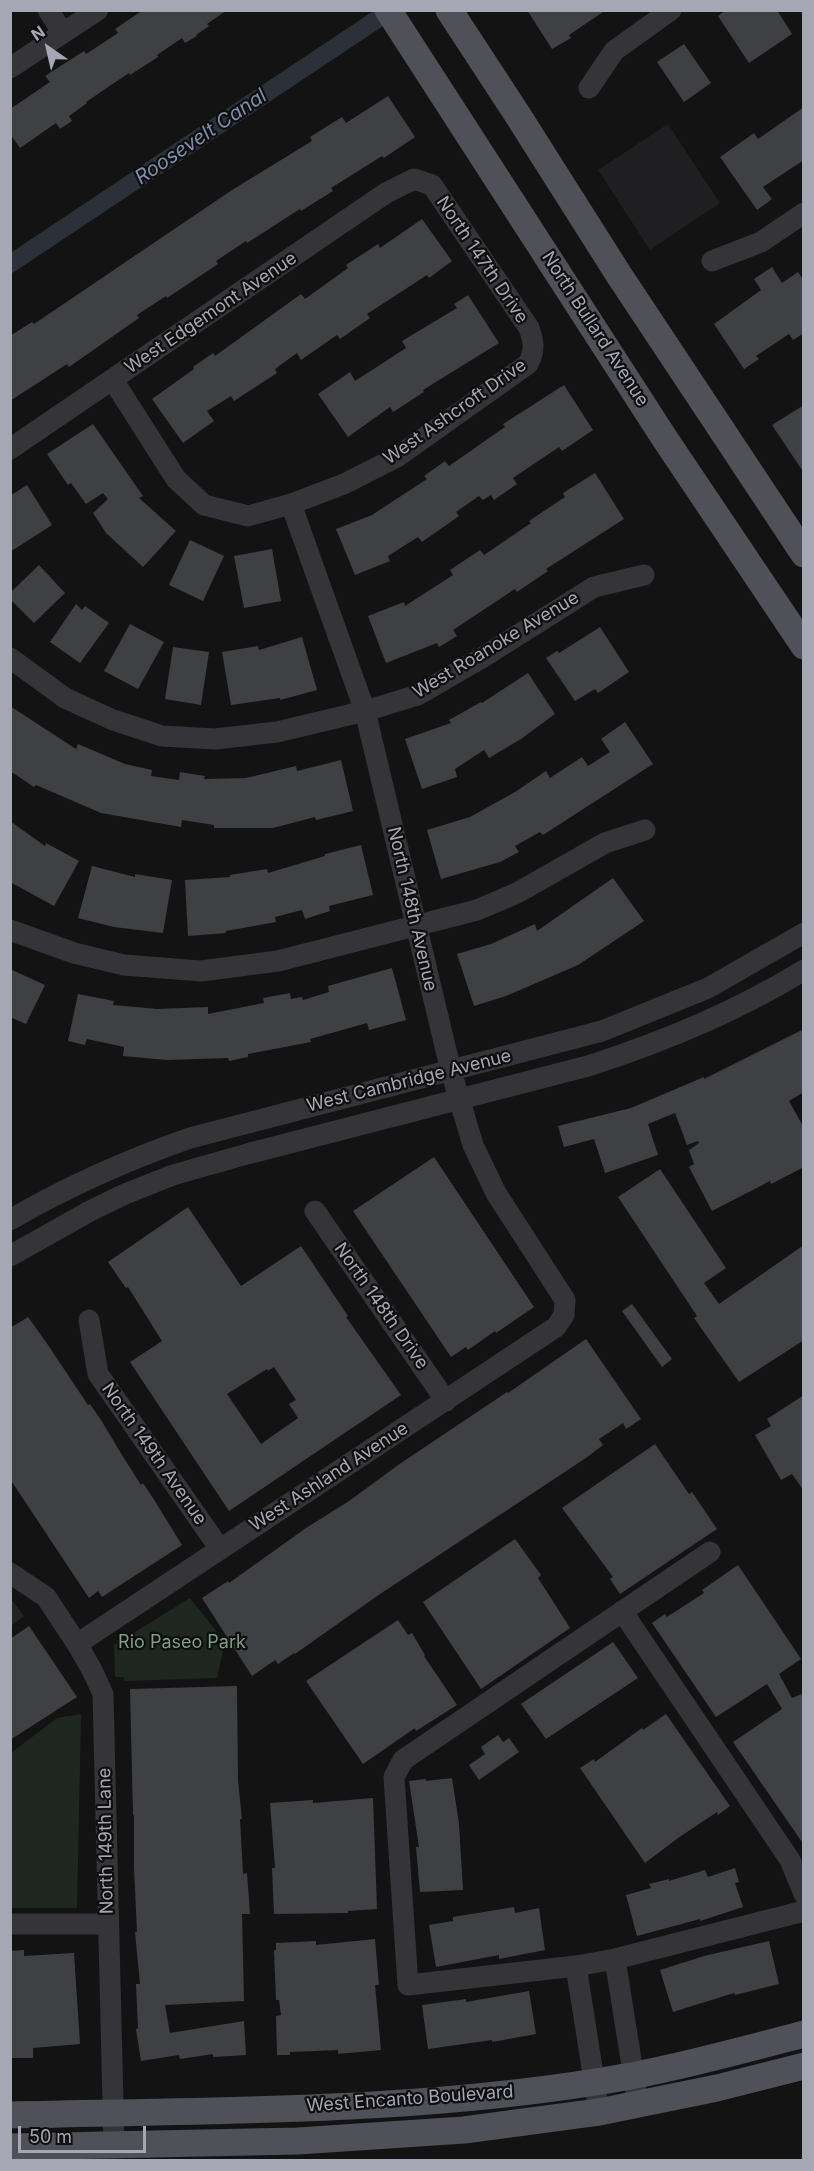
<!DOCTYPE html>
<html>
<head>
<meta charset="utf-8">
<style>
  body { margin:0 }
  #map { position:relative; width:814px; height:2171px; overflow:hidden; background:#131314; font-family:Inter,sans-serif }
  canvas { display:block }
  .frame { position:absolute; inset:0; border:12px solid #a5a7b4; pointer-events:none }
  .north { position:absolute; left:18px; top:18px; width:60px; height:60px; -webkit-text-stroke:4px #0e0e0f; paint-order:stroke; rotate:326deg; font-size:16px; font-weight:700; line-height:24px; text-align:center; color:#a5a7b4 }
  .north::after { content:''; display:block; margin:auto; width:21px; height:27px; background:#a5a7b4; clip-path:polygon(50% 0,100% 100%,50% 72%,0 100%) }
  .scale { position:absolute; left:18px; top:2126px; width:128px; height:27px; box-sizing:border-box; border:3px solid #a5a7b4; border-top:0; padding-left:8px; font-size:18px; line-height:21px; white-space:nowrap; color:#a5a7b4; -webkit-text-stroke:4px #0e0e0f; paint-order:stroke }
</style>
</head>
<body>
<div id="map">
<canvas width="814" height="2171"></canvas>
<div class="frame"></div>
<div class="north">N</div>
<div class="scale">50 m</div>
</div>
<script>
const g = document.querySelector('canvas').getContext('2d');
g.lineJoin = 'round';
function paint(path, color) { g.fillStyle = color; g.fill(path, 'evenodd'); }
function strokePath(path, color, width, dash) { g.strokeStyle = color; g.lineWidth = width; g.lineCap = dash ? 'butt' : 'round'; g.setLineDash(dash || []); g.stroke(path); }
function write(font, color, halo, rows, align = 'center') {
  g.font = font + ' Inter,sans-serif'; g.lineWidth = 4.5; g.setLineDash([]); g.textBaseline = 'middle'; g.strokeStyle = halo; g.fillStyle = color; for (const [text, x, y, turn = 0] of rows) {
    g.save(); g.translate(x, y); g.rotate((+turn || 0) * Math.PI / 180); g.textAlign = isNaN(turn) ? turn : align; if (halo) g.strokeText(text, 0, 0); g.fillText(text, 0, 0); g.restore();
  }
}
const built = new Path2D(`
  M668 124 720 203 650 250 598 170Z`);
const green = new Path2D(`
  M190 1598 225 1642 217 1678 125 1681 123 1677H115L114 1645Z
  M11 1599 24 1616 11 1626H10Z
  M81 1714 77 1908H11V1753L57 1718Z`);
const canal = new Path2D(`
  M10 264 391 10`);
const building = new Path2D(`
  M143 10H227L207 24 209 26 196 35 197 36 185 43 182 38 157 55 158 57 130 75 129 73 86 102 87 103 69 116 72 121 60 129 56 123 20 148 10 134V109L50 82 45 76 84 51 86 54 118 33 115 29Z
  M527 10H606L569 35 571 38 552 49Z
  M726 10H777L792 34 749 63 718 16Z
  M684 44 711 83 684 102 657 62Z
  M388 96 415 137 384 158 382 156 331 188 333 191 301 211 300 209 247 243 246 241 216 261 218 264 167 298 166 296 137 315 139 318 69 367 67 364 10 401V336L32 322 34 324 232 190 312 141 310 137 342 117 346 123Z
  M804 107V160L763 187 772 199 757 210 720 157 754 133 758 139Z
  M422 219 452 261 429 278 427 275 367 314 370 318 340 339 337 335 301 360 297 353 275 369 277 373 234 401 231 396 207 411 214 421 183 443 152 399 194 369 193 367 213 353 215 356 301 294 305 299 348 268 346 265 378 244 380 248Z
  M772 267 782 283 798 272 804 281V333L793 340 789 334 756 356 759 359 744 369 714 324 761 290 754 279Z
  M468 295 499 343 423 390 424 392 393 412 390 407 348 437 318 394 350 372 355 381 406 348 402 341 457 308 454 304Z
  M564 385 593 430 562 451 559 447 513 478 517 484 494 500 491 495 483 500 479 496 456 512 459 516 422 542 418 537 388 556 390 561 355 575 336 529 372 515 427 479 424 476 445 461 449 466 505 427 503 424Z
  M804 405V473L772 425Z
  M93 424 143 496 139 498 176 531 143 567 106 533 93 513 108 499 103 493 86 504 71 483 68 485 47 454Z
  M595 473 624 519 546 569 548 571 517 592 515 589 453 630 457 636 439 647 437 643 386 663 368 616 404 602 405 606 453 575 450 570 480 550 484 555 531 523 529 521 565 497 563 493Z
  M27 485 52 525 10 552V496Z
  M190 540 224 556 203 601 169 585Z
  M272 549 281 601 244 608 234 556Z
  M39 565 65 593 34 623 10 599V593Z
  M76 604 82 610 85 606 109 623 80 663 50 642Z
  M130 624 164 642 138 689 104 671Z
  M600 627 629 672 598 693 595 689 575 701 546 658 557 651 559 653Z
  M302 637 317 690 280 700V698L231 705 222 652 258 646 259 650Z
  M173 647 209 652 201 705 165 699Z
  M528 673 555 714 521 739 489 758 484 750 455 769 457 777 422 789 405 739 451 723 449 720 481 702 482 703Z
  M10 706 76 749 78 744 125 764 152 770 151 776 179 780 180 772 205 776 204 779 246 778 296 766 297 771 341 760 353 811 316 820 315 817 273 828H214V825L182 820 181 827 101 813 36 785 34 787 10 771Z
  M625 722 653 764 543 835 540 832 515 846 519 852 500 862 441 879 427 830 470 817 515 792 546 771 550 778 582 757 588 766 610 752 601 739Z
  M10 821 45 846 46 843 79 861 54 906 10 882Z
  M361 845 373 895 329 906 330 911 305 919 302 910 275 917 276 922 226 931V933L188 936 185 880 230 877V875L267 869 268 873 325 856V854Z
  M92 866 135 877V874L172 880 163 933 114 927 78 918Z
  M613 878 644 921 578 965 506 996 474 1006 457 954 491 944 535 924 537 931Z
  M392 968 406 1020 369 1030 367 1023 310 1039 311 1042 248 1054V1057L229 1061 228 1058 167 1060 123 1056 124 1047 87 1039 85 1045 68 1041 78 994 114 1001 113 1005 157 1009 208 1007V1014L264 1003 263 998 290 993 291 999 302 997 303 1000 329 992 328 986Z
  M10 969 45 985 26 1024 10 1017Z
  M804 1029V1092L789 1101 804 1128V1167L771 1184 770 1181 712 1211 689 1167 694 1164 689 1150 699 1143 698 1141 687 1145 675 1113 648 1124 658 1155 605 1173 594 1139 564 1147 558 1126 631 1108 704 1077V1079Z
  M434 1157 534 1307 496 1333 495 1331 468 1350 466 1347 451 1357 353 1211Z
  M660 1169 726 1268 704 1283 719 1304 804 1245V1340L739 1382 694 1318 697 1316 618 1197Z
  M188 1207 241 1286 301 1246 348 1316 346 1317 401 1395 229 1511 130 1362 162 1341 128 1287 126 1288 108 1262ZM274 1367 296 1400 289 1404 298 1418 261 1444 227 1394 267 1369 268 1371Z
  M632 1304 672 1359 662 1367 622 1311Z
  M28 1317 46 1342 88 1405 90 1404 101 1420 122 1455 141 1485 143 1483 153 1498 182 1545 102 1597 98 1591 89 1598 10 1479V1328Z
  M586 1339 641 1419 626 1429 623 1423 599 1439 603 1445 586 1458 380 1594 295 1654 294 1653 278 1664 275 1660 252 1676 202 1598 228 1581 229 1583 306 1528 349 1501 401 1463 507 1392 508 1393Z
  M804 1395V1491L792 1474 781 1480 755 1435 771 1426 767 1419Z
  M655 1444 689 1494 692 1492 717 1529 620 1594 610 1579 613 1577 562 1508Z
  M515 1539 541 1575 538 1578 570 1628 481 1689 423 1602Z
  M738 1565 801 1659 779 1674 792 1698 804 1693V1845L733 1742 782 1709 767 1684 716 1717 652 1623 665 1614 667 1617 704 1593 702 1590Z
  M398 1620 408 1635 412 1633 425 1655 424 1656 457 1705 416 1731 415 1728 363 1764 306 1681Z
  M29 1626 77 1697 10 1740V1639Z
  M613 1642 638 1678 546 1739 521 1704Z
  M237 1686 238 1781 242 1819H240L243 1874 247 1873 250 1914H242L244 2001 165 2005 170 2033 244 2021 246 2055 213 2057V2054L180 2059 179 2055 141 2061 136 2029 138 2028 136 1984H140L135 1932H137L134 1868V1815H133L130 1689Z
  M666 1714 730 1806 718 1815 717 1812 678 1838 645 1863 580 1768 594 1759 595 1762 642 1728 643 1730Z
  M498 1735 503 1742 509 1738 519 1752 479 1780 469 1765 485 1754 481 1747Z
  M452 1778 459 1824 463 1890 420 1892 416 1847H419L409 1781 426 1779V1781Z
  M373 1798 377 1909 348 1911V1913L274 1914 272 1868H275L270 1803 313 1800V1803Z
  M735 1868 739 1882 735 1883 743 1907 700 1921V1919L637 1936 626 1895 651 1888 649 1884 669 1879V1881L705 1870 708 1877Z
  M514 1907 515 1913 539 1908 545 1950 499 1959V1955L436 1967 429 1925 453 1921V1917Z
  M375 1939 379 1985H375L381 2050 338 2054V2050L290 2052V2055H277L276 2016 281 2015 279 2000H276L274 1950H276V1943L316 1941V1945Z
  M769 1941 779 1984 735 1995 734 1993 673 2012 660 1970 704 1956Z
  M24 1950V1956L74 1953 80 2044 33 2048V2058H10V1951Z
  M529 1991 536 2034 492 2042V2040L428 2049 422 2005 466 1999V2002Z`);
const minor = new Path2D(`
  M48 10 63 33
  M10 68 98 10
  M589 88 614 51 671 10
  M712 261 761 242 804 213
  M10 449 386 193 414 179 432 185 529 328C534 342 535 351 528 364L397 457 344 484 291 504 248 516 204 505 176 479 113 380
  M10 658 65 698 113 720 162 736 215 739 277 732 365 711 418 695 480 659 594 587 644 575
  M10 930 74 953 124 965 201 971 278 961 477 910 517 893 605 843 645 830
  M315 1211 446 1401
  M10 1220C68 1186 127 1160 190 1138L602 1031 708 988 804 933
  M10 1256 90 1211 125 1194 173 1175 247 1154 588 1066C663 1042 736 1012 804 970
  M89 1320 98 1374 220 1549
  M710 1552 403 1760 394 1777 408 1985 576 1966 615 1959 804 1911
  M10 1573 46 1597 77 1644 92 1670 103 1694 114 2144
  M622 1611 790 1860 804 1894
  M77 1644 556 1327 564 1315 565 1300 496 1193 473 1145 451 1071 365 711 291 504
  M10 1924H108
  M615 1959 638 2104
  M576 1966 599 2112`);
const major = new Path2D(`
  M388 10 665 439 804 646
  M449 10 517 114 619 275 804 554
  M10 2115C217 2110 427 2113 631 2076 689 2065 747 2049 804 2034
  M10 2147 298 2141 464 2130 599 2112 717 2088 804 2066`);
const streetNames = [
  ["North 147th Drive",482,260,56],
  ["West Edgemont Avenue",211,313,-34],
  ["North Bullard Avenue",595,329,57],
  ["West Ashcroft Drive",455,412,-35],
  ["West Roanoke Avenue",496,645,-31],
  ["North 148th Avenue",412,909,77],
  ["West Cambridge Avenue",409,1081,-14],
  ["North 148th Drive",381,1306,55],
  ["North 149th Avenue",154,1454,55],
  ["West Ashland Avenue",329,1477,-33],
  ["North 149th Lane",106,1841,-91],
  ["West Encanto Boulevard",410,2099,-4]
];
const parkNames = [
  ["Rio Paseo Park",182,1643]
];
const waterNames = [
  ["Roosevelt Canal",201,137,-34]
];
paint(built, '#1f1f21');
paint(green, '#1f2721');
strokePath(canal, '#2c3139', 18);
paint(building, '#3f4044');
strokePath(minor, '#343439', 21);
strokePath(major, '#505158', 27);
write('18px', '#a5a7b4', '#0e0e0f', streetNames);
write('18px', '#7d9e84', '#0e0e0f', parkNames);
write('italic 20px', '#7e90ad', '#0e0e0f', waterNames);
</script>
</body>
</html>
